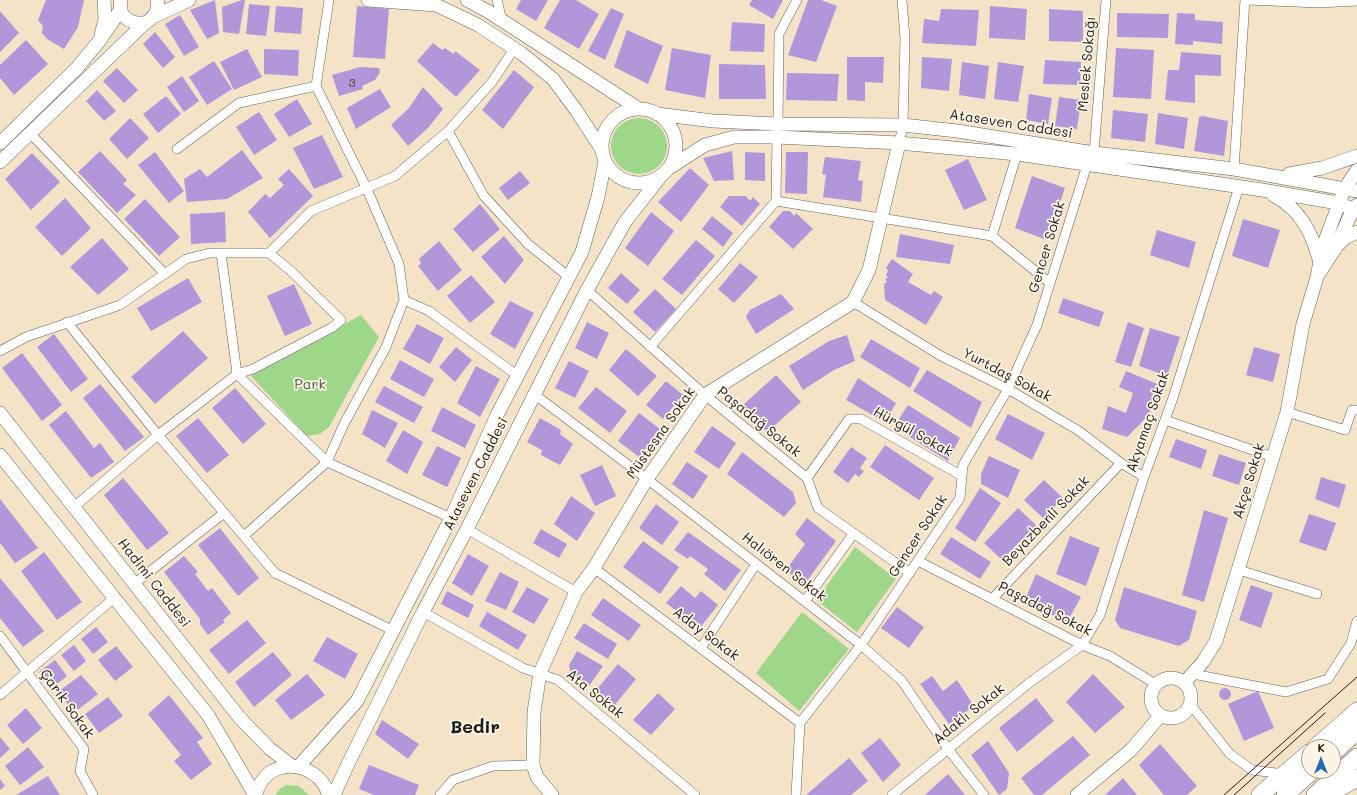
<!DOCTYPE html>
<html>
<head>
<meta charset="utf-8">
<style>
  body { margin:0 }
  #map { position:relative; width:1357px; height:795px; overflow:hidden; background:#f5e3c8; font-family:Mali,sans-serif }
  canvas { display:block }
  .north { position:absolute; left:1301px; top:739px; width:40px; height:40px; box-sizing:border-box; background:#fcf5e5; border:1px solid #a29e95; border-radius:50%; rotate:0deg; font-size:11px; font-weight:700; line-height:16px; text-align:center; color:#1c1c1c }
  .north::after { content:''; display:block; margin:auto; width:14px; height:18px; background:#1f6fb2; clip-path:polygon(50% 0,100% 100%,50% 72%,0 100%) }
</style>
</head>
<body>
<div id="map">
<canvas width="1357" height="795"></canvas>
<div class="north">K</div>
</div>
<script>
const g = document.querySelector('canvas').getContext('2d');
g.lineJoin = 'round';
function paint(path, color) { g.fillStyle = color; g.fill(path, 'evenodd'); }
function strokePath(path, color, width, dash) { g.strokeStyle = color; g.lineWidth = width; g.lineCap = dash ? 'butt' : 'round'; g.setLineDash(dash || []); g.stroke(path); }
function write(font, color, halo, rows, align = 'center') {
  g.font = font + ' Mali,sans-serif'; g.lineWidth = 3.5; g.setLineDash([]); g.textBaseline = 'middle'; g.strokeStyle = halo; g.fillStyle = color; for (const [text, x, y, turn = 0] of rows) {
    g.save(); g.translate(x, y); g.rotate((+turn || 0) * Math.PI / 180); g.textAlign = isNaN(turn) ? turn : align; if (halo) g.strokeText(text, 0, 0); g.fillText(text, 0, 0); g.restore();
  }
}
const green = new Path2D(`
  M611 146a28 28 0 1 1 56 0a28 28 0 1 1-56 0Z
  M361 315 379 337 329 427 320 434 307 436 250 375Z
  M855 547 896 579 857 632 816 600Z
  M802 612 849 649 799 711 756 673Z
  M287 785 299 786 309 795H275L281 788Z`);
const building = new Path2D(`
  M46 0H84L78 27 64 49 47 39 42 33 43 26 38 20Z
  M215 0 219 33 207 39 190 10Z
  M242 0H245L239 34 223 32 222 7Z
  M521 0H548L536 21 516 9Z
  M560 0H576L599 14 579 49 544 28Z
  M752 0H783L773 19 749 5Z
  M808 0H821L837 6 816 62 788 55Z
  M249 4 270 6 266 36 246 34Z
  M276 6 303 8 301 34 274 32Z
  M357 6 389 9 385 59 353 57Z
  M990 6 1027 9 1025 40 989 38Z
  M611 8 624 14 605 60 588 51Z
  M941 9 979 10 976 46 922 43 924 19 939 21Z
  M1049 9 1083 11V42L1049 41Z
  M0 11 19 33 0 52Z
  M1117 13 1169 14 1168 38 1117 37Z
  M1177 13 1195 14V20L1223 22 1222 44 1193 41V45L1175 44Z
  M180 15 199 47 184 56 165 24Z
  M732 22 765 24 764 52 730 51Z
  M627 30 663 46 648 84 614 67Z
  M155 32 175 57 163 68 143 44Z
  M26 40 48 64 14 95 0 78V65Z
  M433 43 442 50 445 48 454 54 455 51 480 70 456 97 417 61Z
  M672 48 711 55 705 98 665 90Z
  M1116 48 1154 50 1151 99 1113 97Z
  M247 49 262 77 234 90 220 62Z
  M264 49 299 50 298 76 264 74Z
  M1181 52 1221 55V76L1195 75V103L1165 100 1168 70H1179Z
  M847 57H884L883 83 865 82V101L847 100Z
  M922 57 952 59 949 91 921 88Z
  M1045 60 1081 62 1080 85 1043 84Z
  M214 61 232 89 207 105 189 77Z
  M962 62 989 66 985 99 959 95Z
  M998 62 1024 66 1018 102 994 99Z
  M719 64 765 65 766 99H719Z
  M360 67 379 68 380 72 375 80 362 86 363 89 339 96 332 75Z
  M117 68 138 90 124 103 103 81Z
  M514 70 534 87 503 129 482 110Z
  M787 73 839 74 837 101 786 100Z
  M182 76 199 101 184 112 167 87Z
  M423 87 443 109 428 128 408 146 391 125 409 108Z
  M380 89 391 107 356 129 347 108Z
  M97 90 116 111 104 121 86 101Z
  M1029 94 1052 98 1048 124 1026 120Z
  M166 96 181 114 158 133 143 114Z
  M1059 97 1081 100 1077 129 1055 126Z
  M297 99 312 124 289 137 274 114Z
  M1113 110 1148 114 1145 142 1111 138Z
  M259 112 277 140 254 155 236 127Z
  M1158 113 1188 118 1184 149 1155 144Z
  M1202 116 1228 121 1224 156 1194 151 1199 117Z
  M130 118 149 138 127 159 109 139Z
  M322 135 343 177 314 189 293 148Z
  M242 150 263 178 227 199 187 202 184 179 200 169 207 177Z
  M100 151 127 180 123 184 136 195 117 213 78 172Z
  M732 151 734 180 714 181 703 158Z
  M155 152 184 191 169 203 138 165Z
  M745 152 765 153V181L745 180Z
  M786 152H808L807 194 785 193Z
  M32 153 60 182 31 210 5 179Z
  M825 157 861 161 858 180 863 181 861 202 823 197 826 175 822 174Z
  M968 159 987 200 964 210 945 170Z
  M690 168 709 185 681 222 658 202Z
  M289 169 313 196 270 238 248 212 265 194 270 198 284 185 278 179Z
  M520 171 530 183 508 200 499 188Z
  M1032 176 1065 188 1047 240 1015 228Z
  M729 196H746L750 201 753 197 760 204 742 226 720 207Z
  M65 198 91 228 62 256 35 227Z
  M145 199 180 237 159 256 124 219Z
  M480 204 500 229 473 252 453 229Z
  M783 211H790L794 216 796 213 813 229 793 249 769 227Z
  M225 212 226 242 191 244 190 214Z
  M651 212 674 231 648 266 625 248Z
  M712 216 733 233 723 247 702 229Z
  M1243 219 1280 230 1268 268 1232 256Z
  M1157 230 1196 242 1189 268 1150 255Z
  M900 234 954 245 950 264 896 257Z
  M504 236 524 260 505 284 481 257Z
  M102 238 129 269 98 295 70 267Z
  M696 240 715 256 682 295 662 279Z
  M439 241 462 270 438 291 418 266 421 263 419 259Z
  M892 259 913 274 908 282 931 295 934 291 943 297 926 325 885 300 884 284 887 282 885 279 888 277 886 275 888 270 886 268Z
  M740 263 758 277 734 303 718 289Z
  M621 273 640 290 627 304 608 288Z
  M471 275 495 302 470 323 447 296Z
  M188 278 202 302 151 331 137 308Z
  M294 284 312 324 285 336 267 296Z
  M655 289 676 309 655 332 633 312Z
  M781 294 794 309 756 334 746 317 750 310Z
  M1063 298 1104 312 1099 327 1058 313Z
  M510 301 534 313 515 349 490 334Z
  M587 322 609 333 597 359 575 348Z
  M1128 322 1144 328 1131 367 1115 362Z
  M417 324 444 338 430 364 403 349Z
  M1150 328 1180 337 1167 376 1139 366Z
  M183 331 208 358 155 404 131 377Z
  M54 334 88 379 71 392 37 347Z
  M847 335 855 361 834 370 803 390 789 366 829 341Z
  M871 339 920 368 910 388 860 357Z
  M456 347 472 360 455 382 439 367Z
  M1254 347 1280 354 1273 382 1246 375Z
  M626 349 657 376 638 396 609 370Z
  M22 353 62 405 42 421 2 368Z
  M400 360 434 379 424 397 390 379Z
  M569 361 589 371 575 398 555 388Z
  M476 366 500 379 480 417 457 403Z
  M927 370 982 402 971 428 913 391Z
  M1126 371 1162 386 1156 402 1143 421 1127 437 1102 429 1108 406 1126 413 1133 393 1119 387Z
  M776 375 801 402 767 432 742 406Z
  M858 378 896 403 885 422 846 400Z
  M666 381 683 395 663 419 646 405Z
  M100 384 144 437 125 451 83 398Z
  M384 386 423 407 414 423 375 402Z
  M596 387 627 411 610 433 578 408Z
  M235 388 266 424 243 444 212 408Z
  M908 405 960 438 948 461 894 427Z
  M442 407 476 425 465 448 431 431Z
  M372 410 398 423 385 448 362 434Z
  M66 411 94 448 100 443 114 462 91 478 49 425Z
  M639 413 660 429 639 457 618 441Z
  M1008 414 1045 433 1032 460 995 439Z
  M198 418 229 455 207 473 176 436Z
  M540 418 561 430 560 434 573 444 560 465 541 455 542 450 527 442Z
  M712 426 736 443 719 469 694 452Z
  M403 430 423 442 407 474 386 461Z
  M1176 439 1207 450 1201 469 1169 457Z
  M885 445 934 478 919 500 870 467Z
  M437 446 461 458 447 487 422 475Z
  M851 447 867 458 860 468 864 471 859 477 855 474 848 483 833 472Z
  M742 452 793 492 796 503 784 517 727 474Z
  M1219 454 1246 463 1239 485 1212 476Z
  M989 456 1020 470 1008 498 981 484V474Z
  M687 462 708 476 693 499 672 484Z
  M602 465 616 496 595 506 580 475Z
  M1321 477 1346 485 1339 508 1315 499Z
  M123 478 169 533 147 550 104 495Z
  M1044 480 1063 498 1043 518 1024 500Z
  M980 488 1001 503 975 542 955 528Z
  M571 496 595 513 577 541 554 524Z
  M0 499 38 548 15 563 0 543Z
  M656 504 679 522 662 545 639 528Z
  M1018 508 1036 525 1002 560 984 543Z
  M1204 510 1228 518 1204 602 1182 595Z
  M1309 514 1336 523 1326 551 1299 542Z
  M807 518 836 541 804 585 786 570 805 544 795 534Z
  M220 528 259 578 238 596 198 545Z
  M541 529 567 544 559 558 533 543Z
  M688 532 741 570 725 591 704 574 708 569 690 556 688 559 674 550Z
  M1070 536 1100 548 1086 586 1056 574Z
  M951 537 991 562 980 579 940 554Z
  M643 541 679 567 660 594 623 567Z
  M44 552 82 602 57 620 21 571Z
  M468 554 489 566 472 596 452 583Z
  M184 556 198 572 195 574 208 591 212 588 231 613 223 620 225 622 208 635 200 624V619L164 572Z
  M500 572 519 582 506 610 485 601Z
  M1036 574 1081 597 1067 622 1024 602Z
  M0 578 44 631 23 647 0 618Z
  M1251 585 1273 593 1261 628 1239 620Z
  M681 586 695 598 701 591 718 605 699 629 666 603Z
  M527 587 549 599 534 624 512 612Z
  M1124 587 1197 611 1189 640 1179 646 1120 628 1115 620Z
  M447 591 474 605 468 618 441 604Z
  M603 598 641 625 629 641 591 615Z
  M897 607 924 627 909 648 881 628Z
  M487 612 527 635 518 650 479 626Z
  M247 620 266 643 229 674 209 650Z
  M584 623 617 644 608 659 574 638Z
  M96 627 108 642 93 654 81 639Z
  M327 637 358 654 345 679 313 661Z
  M74 645 86 661 74 671 61 655Z
  M116 646 133 667 115 681 98 660Z
  M577 651 603 666 589 686 571 673 569 665Z
  M273 652 292 675 254 707 235 682Z
  M55 660 67 676 52 688 39 672Z
  M618 664 636 679 614 706 596 690Z
  M307 674 325 695 291 720 275 700Z
  M1093 674 1125 707 1095 733 1066 702Z
  M81 675 98 694 79 709 70 708 59 691Z
  M932 676 943 691 957 680 974 706 949 724 920 684Z
  M1219 694a6 6 0 1 1 12 0a6 6 0 1 1-12 0Z
  M1258 691 1274 728 1244 741 1228 704Z
  M658 693 675 709 651 735 633 720Z
  M169 695 203 738 197 742 212 764 191 780 174 761 181 755 148 714Z
  M108 697 123 716 99 733 85 714Z
  M1036 698 1054 721 1017 752 999 728Z
  M26 708 42 728 23 744 7 725Z
  M382 720 419 744 408 759 375 734Z
  M1073 736 1090 755 1042 795H1034L1021 778Z
  M0 737 10 749 0 758Z
  M880 738 901 765 883 782 861 753Z
  M988 741 1009 773 1007 789 999 795 971 755Z
  M1160 744 1197 786 1187 795H1164L1139 765Z
  M28 747 44 767 20 785 5 766Z
  M849 758 868 781 851 795H806Z
  M369 765 419 785 415 795H374L359 789Z
  M948 774 965 795H925Z
  M48 776 60 795H16Z
  M1123 778 1137 795H1105Z
  M0 779 5 786 0 790Z`);
const street = new Path2D(`
  M497 0 502 21
  M1248 0 1319 3 1357 1
  M778 124 779 34 797 0
  M448 131 484 196 528 244 569 277
  M30 133 165 274
  M899 143 903 125 905 38 902 0
  M177 149 239 103 316 86
  M1094 153 1106 0
  M1234 169 1245 0
  M776 201 777 137
  M992 236 1017 154
  M221 253 237 374 327 462 451 518
  M587 290 705 395 807 478 818 508 910 573
  M404 300 429 311 518 376
  M853 302 941 356 1008 389 1079 431 1121 463 1144 477
  M67 322 158 435 275 573 394 631
  M650 347 776 201 992 236 1050 283
  M0 351 26 337 120 305 186 259 210 253H269L311 211 395 176 448 131 492 82 514 49
  M534 394 647 479 861 645 902 681 948 749 984 795
  M1287 412 1345 430 1352 410H1357
  M1165 420 1273 457
  M807 478 849 419H861L962 476
  M74 507 158 435 237 374 253 369 333 327 341 320 291 271 269 253
  M467 529 576 592
  M244 536 327 462 344 424 386 347 404 300 399 264 367 189 316 86 329 0
  M918 561 1082 645 1110 656 1157 685
  M594 568 800 723
  M1239 570 1317 594
  M134 584 224 513
  M992 599 1121 463
  M805 601 854 533
  M423 612 523 668 558 680 695 795
  M0 636 84 749 80 771 93 795
  M701 648 756 564
  M1193 674 1286 692 1328 679 1351 643 1357 621
  M0 695 113 599
  M1190 704 1230 754 1252 770 1284 774
  M440 795 453 780 493 766 533 765
  M796 795 800 723 861 645 960 498 963 465 1008 389 1037 325 1087 165
  M892 795 1029 683 1082 645 1100 615 1144 477 1173 398 1239 187`);
const secondary = new Path2D(`
  M121 0C117 16 131 25 145 23
  M368 0 436 5 478 25 521 53 553 79 576 110 602 150
  M467 0 489 12 639 109
  M155 16 189 0
  M101 35 105 19 104 0
  M602 146a37 37 0 1 1 74 0a37 37 0 1 1-74 0Z
  M657 114 713 121 778 124 903 125 957 131 1094 153 1234 169 1357 191
  M0 143 76 69 100 40 121 9
  M0 162 145 23C154 18 160 11 157 0
  M669 168 705 145 734 137H777L899 143 1017 154 1262 190 1338 203 1357 211
  M1289 174 1322 168 1357 156
  M1273 195C1300 209 1311 231 1319 259
  M1337 246 1346 237 1357 232
  M1318 275 1335 249 1353 209 1357 205
  M0 413 239 717 269 748 292 766
  M0 455 208 715 255 795
  M1151 698a20 20 0 1 1 40 0a20 20 0 1 1-40 0Z
  M1184 683 1203 662 1216 641 1287 412 1303 324 1317 277 1323 246 1345 188 1357 170
  M298 767 357 701 451 518 497 415 582 252 598 197 605 161
  M255 795C258 787 261 780 268 774 290 757 321 770 329 795
  M334 795 347 766 423 612 467 529 587 290 625 222 661 176
  M552 795 537 777 533 765 534 712 540 673 576 592 594 568 647 479 705 395 853 302 869 270 899 143
  M1077 795 1131 750 1161 715`);
const highway = new Path2D(`
  M1316 747 1357 711
  M1333 753 1357 731
  M1260 795 1309 753
  M1285 795 1312 771
  M1315 795 1357 757
  M1327 795 1357 778`);
const tram = new Path2D(`
  M1224 795 1357 677
  M1234 795 1325 713`);
const numberNames = [
  ["3",352,83]
];
const streetNames = [
  ["Meslek Sokağı",1087,64,-85],
  ["Ataseven Caddesi",1011,124,9],
  ["Gencer Sokak",1047,247,-73],
  ["Yurtdaş Sokak",1007,375,28],
  ["Paşadağ Sokak",759,422,39],
  ["Akyamaç Sokak",1148,422,-71],
  ["Hürgül Sokak",913,432,29],
  ["Müstesna Sokak",661,433,-55],
  ["Ataseven Caddesi",476,474,-63],
  ["Akçe Sokak",1249,481,-73],
  ["Beyazbenli Sokak",1046,521,-46],
  ["Gencer Sokak",918,536,-57],
  ["Halıören Sokak",784,567,38],
  ["Hadimi Caddesi",154,583,52],
  ["Paşadağ Sokak",1045,609,27],
  ["Aday Sokak",706,634,37],
  ["Ata Sokak",595,694,39],
  ["Çarık Sokak",67,704,54],
  ["Adaklı Sokak",969,714,-39]
];
const parkNames = [
  ["Park",310,385]
];
const districtNames = [
  ["Bedir",475,727]
];
paint(green, '#9ed789');
paint(building, '#b097da');
strokePath(street, '#686258', 10);
strokePath(secondary, '#686258', 14);
strokePath(highway, '#686258', 18);
strokePath(street, '#fff', 9);
strokePath(secondary, '#fff', 13);
strokePath(highway, '#fff', 17);
strokePath(tram, '#1c1c1c', 1);
write('12px', '#413b4c', null, numberNames);
write('14px', '#1c1c1c', '#fcf5e5', streetNames);
write('14px', '#4a5d42', '#fcf5e5', parkNames);
write('bold 18px', '#1c1c1c', '#fcf5e5', districtNames);
</script>
</body>
</html>
